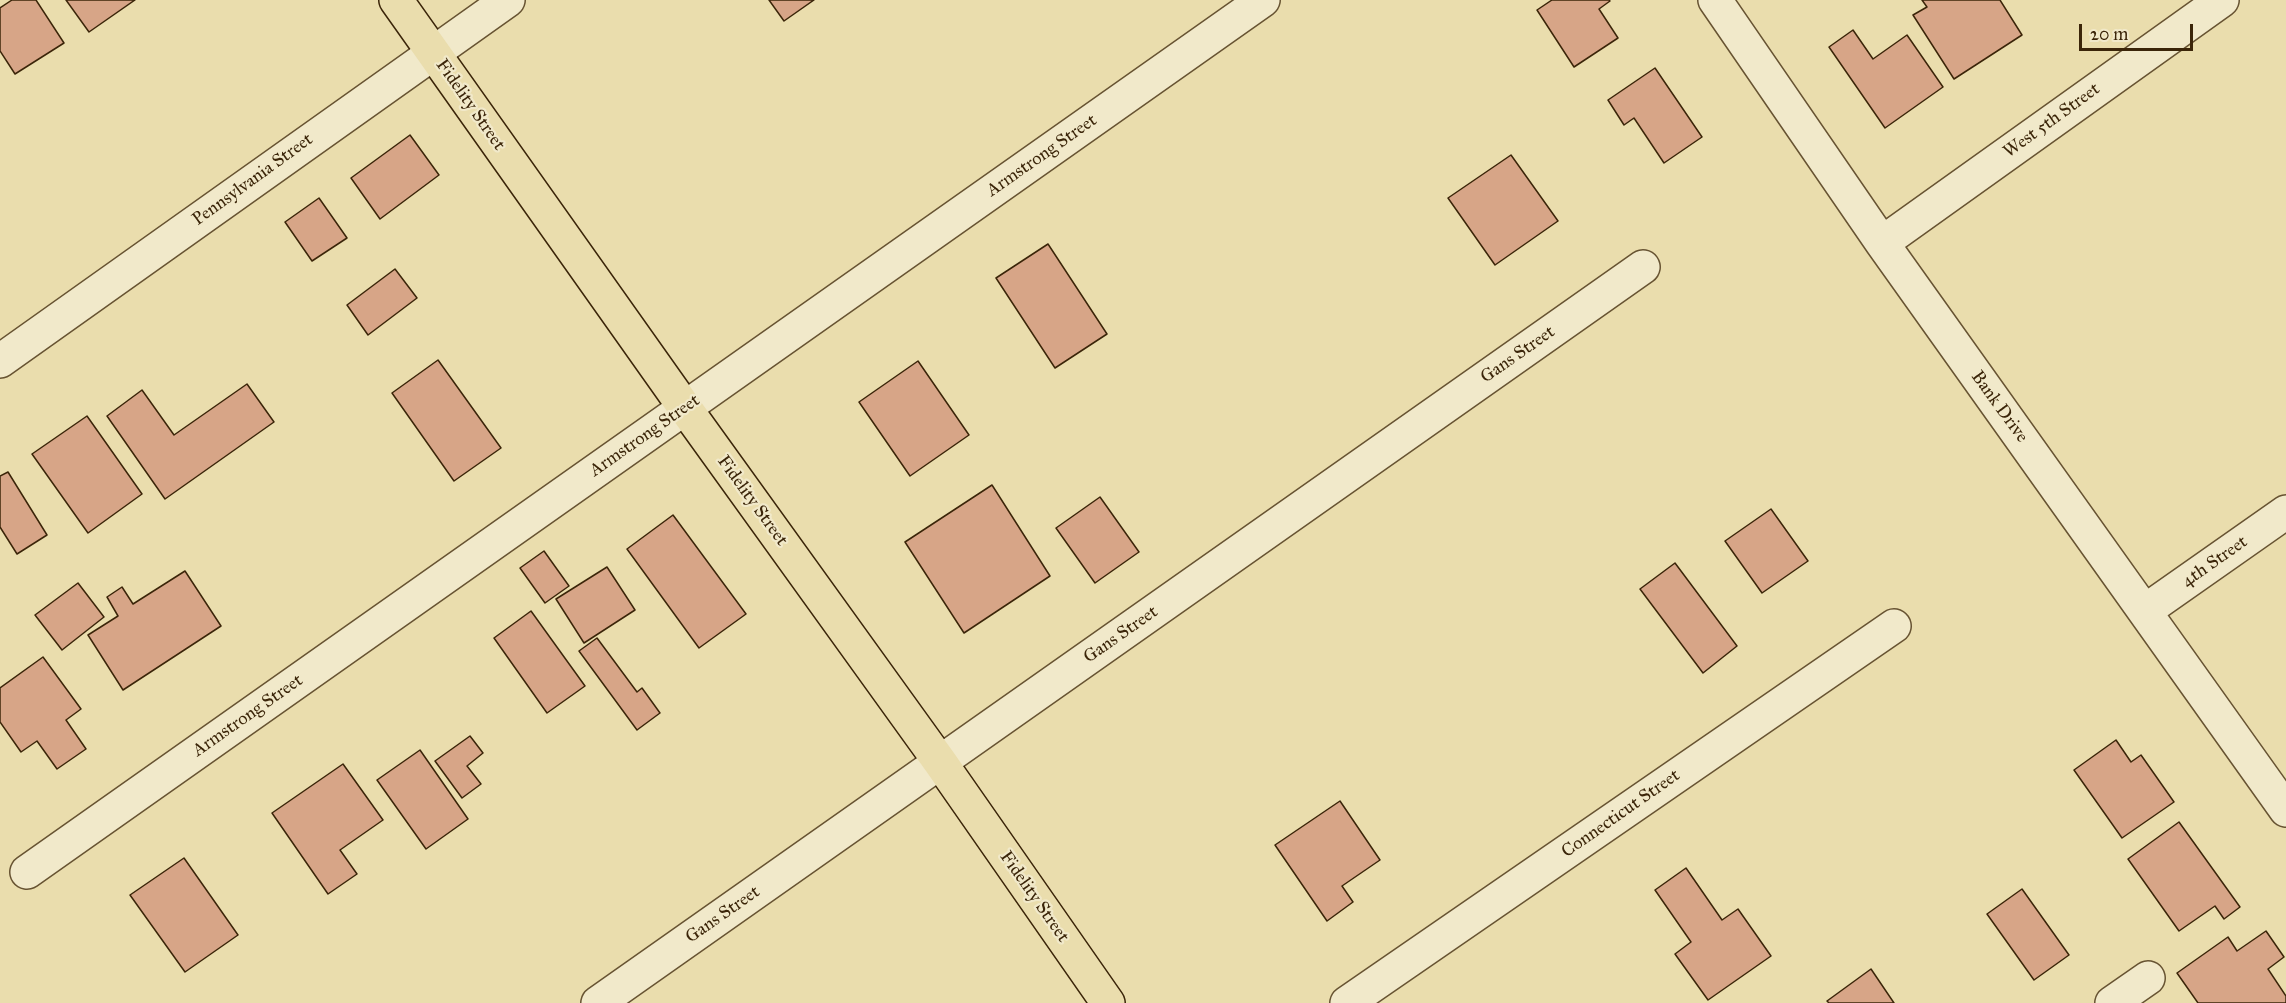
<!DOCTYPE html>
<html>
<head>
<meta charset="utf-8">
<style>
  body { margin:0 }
  #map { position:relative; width:2286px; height:1003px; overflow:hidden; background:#eaddad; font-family:"IM FELL Great Primer",serif }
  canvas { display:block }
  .scale { position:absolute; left:2079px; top:24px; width:114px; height:27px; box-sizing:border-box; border:3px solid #3b2509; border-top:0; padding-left:8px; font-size:18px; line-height:21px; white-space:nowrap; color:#3b2509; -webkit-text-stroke:4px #f1e9ca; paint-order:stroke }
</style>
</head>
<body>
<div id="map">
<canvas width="2286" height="1003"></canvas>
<div class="scale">20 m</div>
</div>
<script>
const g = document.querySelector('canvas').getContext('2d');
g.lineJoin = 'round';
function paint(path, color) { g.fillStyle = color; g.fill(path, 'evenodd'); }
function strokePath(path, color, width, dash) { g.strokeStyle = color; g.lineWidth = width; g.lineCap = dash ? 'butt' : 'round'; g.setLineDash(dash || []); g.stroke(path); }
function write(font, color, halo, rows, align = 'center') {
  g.font = font + ' "IM FELL Great Primer",serif'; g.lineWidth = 4.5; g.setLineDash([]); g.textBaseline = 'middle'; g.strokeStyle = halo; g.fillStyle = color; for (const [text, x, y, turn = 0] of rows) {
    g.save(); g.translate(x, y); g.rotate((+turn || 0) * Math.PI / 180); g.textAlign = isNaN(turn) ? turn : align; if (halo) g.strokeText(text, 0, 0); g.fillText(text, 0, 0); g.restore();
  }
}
const building = new Path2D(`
  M12 0H36L64 43 15 74 0 51V8Z
  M66 0H135L89 32Z
  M769 0H814L784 21Z
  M1552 0H1609L1610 1 1599 9 1618 38 1574 67 1537 10Z
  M1922 0H2000L2022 35 1954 79 1913 15 1927 7Z
  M1853 30 1873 59 1907 35 1943 87 1885 128 1829 47Z
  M1655 68 1702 137 1664 163 1634 118 1624 125 1608 100Z
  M410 135 439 175 380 219 351 178Z
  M1511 155 1558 221 1495 265 1448 198Z
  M319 198 347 238 312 261 285 222Z
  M1048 244 1107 334 1055 368 996 278Z
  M395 269 417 298 368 335 347 305Z
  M438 360 501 448 454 481 392 393Z
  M918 361 969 435 910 476 859 402Z
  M247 384 274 422 165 499 107 416 142 390 174 435Z
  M87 416 142 494 88 533 32 454Z
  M8 472 47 535 17 554 0 527V476Z
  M992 485 1050 576 964 633 905 542Z
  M1100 497 1139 552 1095 583 1056 528Z
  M1771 509 1808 561 1762 593 1725 541Z
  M673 515 746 614 699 648 627 549Z
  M544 551 569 586 545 603 520 568Z
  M1675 563 1737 646 1703 673 1640 589Z
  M607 567 635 610 584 643 556 599Z
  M185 571 221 626 123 690 88 635 118 616 107 597 122 587 133 604Z
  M78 583 104 617 62 650 35 615Z
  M531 611 585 686 547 713 494 638Z
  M597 638 637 692 642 688 660 713 637 730 579 651Z
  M43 657 81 709 66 720 86 749 57 769 37 741 21 752 0 722V688Z
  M470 736 483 753 467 766 481 784 462 798 435 761Z
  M2116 740 2131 762 2141 755 2174 802 2122 838 2074 770Z
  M420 750 468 819 426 849 377 780Z
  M343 764 383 820 340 850 357 874 328 894 272 813Z
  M1340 801 1380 860 1342 886 1353 902 1327 921 1275 845Z
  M2179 822 2240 907 2224 919 2215 906 2179 931 2128 859Z
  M184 858 238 935 185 972 130 895Z
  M1686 868 1722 920 1738 909 1771 956 1708 1000 1675 954 1691 942 1655 890Z
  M2022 889 2069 955 2034 980 1987 914Z
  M2266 931 2284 957 2268 969 2286 996V1003H2198L2177 973 2228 937 2237 951Z
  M1871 969 1894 1003H1829L1827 1001Z`);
const minor = new Path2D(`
  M1715 0 1882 243 2286 810
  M1882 243 2222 0
  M0 361 508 0
  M2145 611 2286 512
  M27 872 1263 0
  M598 1003 1643 267
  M1347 1003 1894 626
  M2112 1003 2148 978`);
const major = new Path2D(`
  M396 0 685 408 940 762 1108 1003`);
const streetNames = [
  ["Fidelity Street",470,105,55],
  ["West 5th Street",2052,121,-36],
  ["Armstrong Street",1042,156,-35],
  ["Pennsylvania Street",253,180,-36],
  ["Gans Street",1518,355,-35],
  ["Bank Drive",1999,407,54],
  ["Armstrong Street",645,436,-35],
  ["Fidelity Street",752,501,54],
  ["4th Street",2215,562,-35],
  ["Gans Street",1121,635,-35],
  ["Armstrong Street",248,716,-35],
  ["Connecticut Street",1621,814,-35],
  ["Fidelity Street",1034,897,55],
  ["Gans Street",723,915,-35]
];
paint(building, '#d7a587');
strokePath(building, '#3b2509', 1.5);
strokePath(minor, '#675332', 36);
strokePath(major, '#3b2509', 36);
strokePath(minor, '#f1e9ca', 33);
strokePath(major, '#eaddad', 33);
write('18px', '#3b2509', '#f1e9ca', streetNames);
</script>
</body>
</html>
